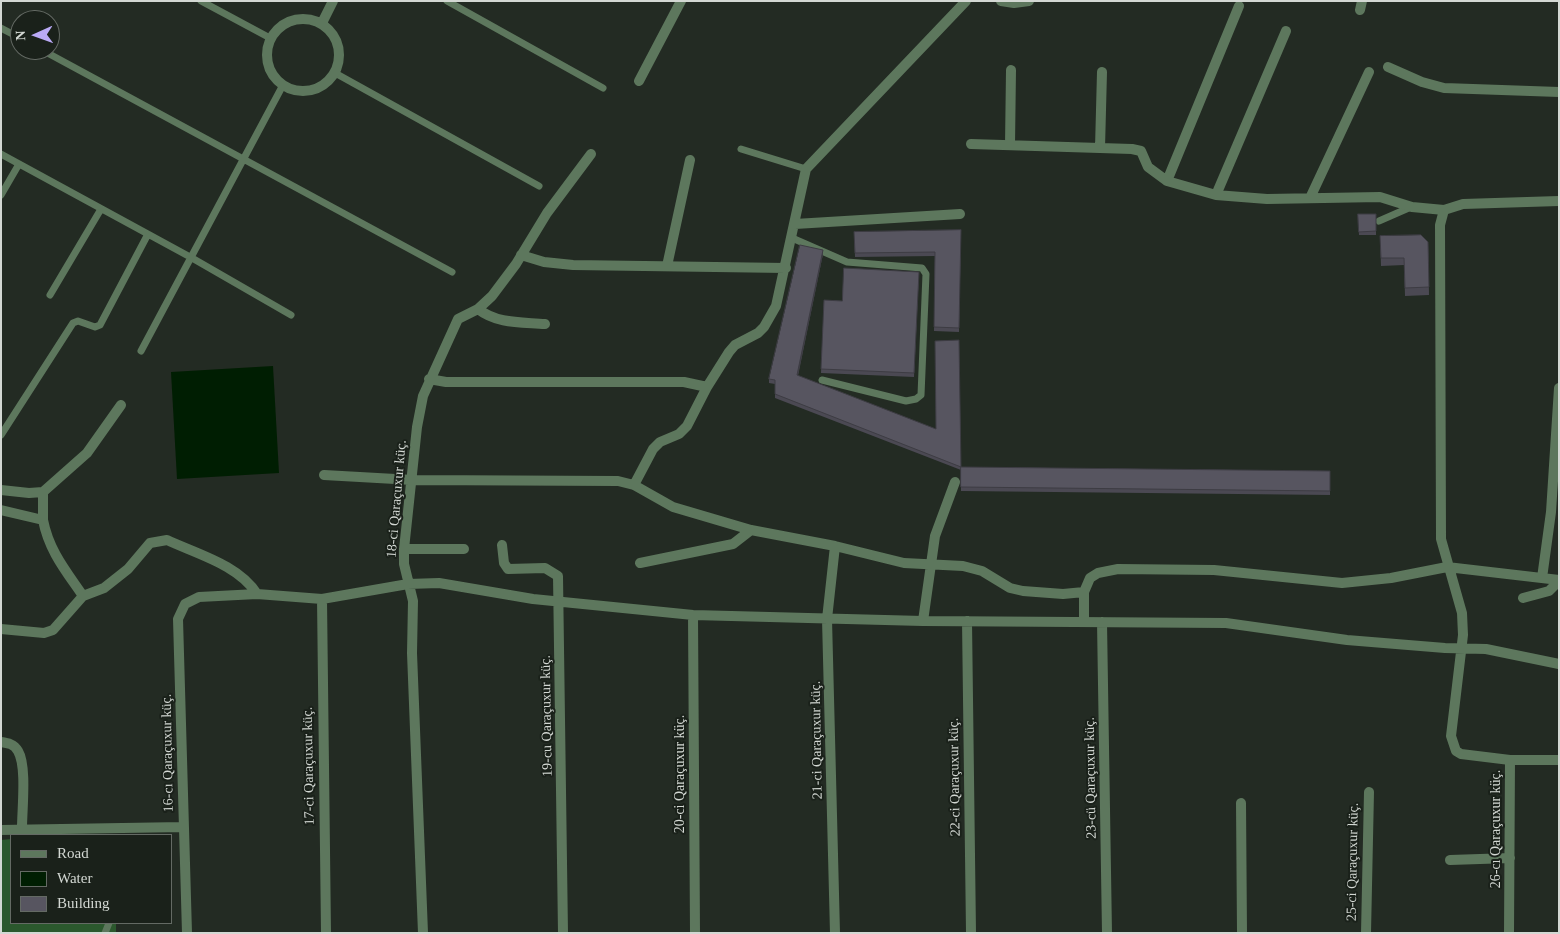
<!DOCTYPE html>
<html>
<head>
<meta charset="utf-8">
<style>
  body { margin:0 }
  #map { position:relative; width:1560px; height:934px; overflow:hidden; background:#232b23; font-family:Georgia,serif }
  canvas { display:block }
  .frame { position:absolute; inset:0; border:2px solid #d3d8d3; pointer-events:none }
  .legend { position:absolute; left:10px; top:834px; width:162px; height:90px; box-sizing:border-box; background:#1a211a; border:1px solid #646a64; margin:0; padding:6px 9px; list-style:none; font-size:15px; color:#d3d8d3 }
  .legend li { display:flex; align-items:center; gap:10px; height:25px }
  .legend b { width:25px; border:1px solid #646a64 }
  .north { position:absolute; left:10px; top:10px; width:50px; height:50px; box-sizing:border-box; background:#1a211a; border:1px solid #646a64; border-radius:50%; rotate:268deg; font-size:14px; font-weight:700; line-height:20px; text-align:center; color:#d3d8d3 }
  .north::after { content:''; display:block; margin:auto; width:18px; height:22px; background:#baaaf6; clip-path:polygon(50% 0,100% 100%,50% 72%,0 100%) }
</style>
</head>
<body>
<div id="map">
<canvas width="1560" height="934"></canvas>
<div class="frame"></div>
<ul class="legend">
<li><b style="height:6px;background:#5d775d"></b>Road</li>
<li><b style="height:14px;background:#001e02"></b>Water</li>
<li><b style="height:14px;background:#575560"></b>Building</li>
</ul>
<div class="north">N</div>
</div>
<script>
const g = document.querySelector('canvas').getContext('2d');
g.lineJoin = 'round';
function paint(path, color) { g.fillStyle = color; g.fill(path, 'evenodd'); }
function strokePath(path, color, width, dash) { g.strokeStyle = color; g.lineWidth = width; g.lineCap = dash ? 'butt' : 'round'; g.setLineDash(dash || []); g.stroke(path); }
function write(font, color, halo, rows, align = 'center') {
  g.font = font + ' Georgia,serif'; g.lineWidth = 4; g.setLineDash([]); g.textBaseline = 'middle'; g.strokeStyle = halo; g.fillStyle = color; for (const [text, x, y, turn = 0] of rows) {
    g.save(); g.translate(x, y); g.rotate((+turn || 0) * Math.PI / 180); g.textAlign = isNaN(turn) ? turn : align; if (halo) g.strokeText(text, 0, 0); g.fillText(text, 0, 0); g.restore();
  }
}
const green = new Path2D(`
  M11 839V923H116V933H1V840Z`);
const water = new Path2D(`
  M273 366 279 473 177 479 171 372Z`);
const lane = new Path2D(`
  M201 1 270 38
  M447 1 603 88
  M1 28 20 38
  M42 50 452 272
  M335 73 539 186
  M741 149 806 169
  M1 154 192 258 291 315
  M1 195 19 164
  M1379 221 1411 207
  M792 238 847 262 922 268 926 274 921 395 916 399 906 401 822 380
  M50 295 101 209
  M141 351 283 85
  M1 435 73 323 78 321 95 327 100 325 148 234
  M105 933 109 923`);
const street = new Path2D(`
  M1001 1 1014 3 1029 1
  M1360 10 1362 1
  M267 55a36 36 0 1 1 72 0a36 36 0 1 1-72 0Z
  M322 23 333 1
  M1388 67 1422 82 1444 88 1559 92
  M639 81 681 1
  M971 144 1132 149 1141 151 1148 167 1167 181 1216 195 1267 199 1380 197 1412 207 1444 210
  M1010 145 1011 70
  M1100 148 1102 72
  M1167 181 1239 6
  M1216 195 1286 31
  M1310 198 1369 72
  M795 224 960 214
  M521 255 544 262 573 265 786 268
  M667 266 690 160
  M478 309C497 324 521 322 545 324
  M429 379 446 382H684L707 387
  M324 475 413 480 618 481 634 485 673 507 751 530 835 546 904 563 963 566 982 571 1010 588 1023 591 1063 594 1084 592
  M634 485 653 449 660 442 679 434 687 426 707 387 729 352 735 345 758 333 764 327 776 306 806 169 966 1
  M1 490 29 493 43 492 87 453 121 405
  M1 510 43 520C49 551 66 571 83 596
  M43 520V492
  M502 545 504 563 508 569 545 568 558 576 563 933
  M404 549H464
  M640 563 733 544 751 530
  M1542 578 1551 512 1559 388
  M1523 598 1549 591 1559 581
  M322 599 326 933
  M693 615 695 933
  M923 621 935 536 955 482
  M967 621 971 933
  M1084 622V592L1090 578 1098 573 1118 569 1214 570 1342 583 1391 578 1447 567 1559 580
  M1102 622 1107 933
  M1 629 44 633 53 630 83 596 104 588 128 569 150 543 167 540C197 554 239 565 257 594
  M1 742C8 743 14 744 18 751 27 766 22 809 22 828
  M1510 760H1559
  M1241 803 1242 933
  M1 830 183 827
  M1450 860 1510 858
  M187 933 178 619 185 604 199 597 257 594 322 599 408 584 439 583 533 599 693 615 923 621 1226 623 1347 640 1445 648 1486 649 1559 664
  M423 933 412 653 413 601 404 564V549L417 427 423 396 458 319 478 309 492 296 516 264 547 213 591 154
  M835 933 827 619 835 546
  M1366 933 1369 792
  M1509 933 1510 760 1461 754 1456 751 1451 736 1463 635 1462 613 1441 539 1440 225 1444 210 1463 204 1559 201`);
const wall = new Path2D(`
  M1358 214H1376V235H1359Z
  M961 230 959 332 934 331 935 256 855 257 854 232Z
  M1380 236 1428 242 1429 295 1405 296 1404 265 1381 266Z
  M823 254 798 376 961 467 1330 471V495L961 491V470L775 398V384L769 383V379Z
  M919 272 914 377 821 373 824 300 842 301Z`);
const shadedWall = new Path2D(`
  M823 250V254L797 379V375Z`);
const building = new Path2D(`
  M1358 214H1376V231L1359 232Z
  M961 230 959 328 934 327 935 252 855 253 854 232Z
  M1421 235 1428 242 1429 287 1405 288 1404 258H1381L1380 236Z
  M800 245 823 250 797 375 936 429 935 341 959 340 961 467 775 394V380L769 379Z
  M844 268 919 272 914 373 821 369 824 300 842 301Z
  M961 467 1330 471V491L961 487Z`);
const streetNames = [
  ["18-ci Qaraçuxur küç.",397,499,-85],
  ["19-cu Qaraçuxur küç.",547,716,-91],
  ["21-ci Qaraçuxur küç.",817,740,-91],
  ["16-cı Qaraçuxur küç.",168,753,-91],
  ["17-ci Qaraçuxur küç.",309,766,-91],
  ["20-ci Qaraçuxur küç.",680,774,-90],
  ["22-ci Qaraçuxur küç.",955,777,-91],
  ["23-cü Qaraçuxur küç.",1091,778,-91],
  ["26-cı Qaraçuxur küç.",1496,829,-90],
  ["25-ci Qaraçuxur küç.",1353,862,-89]
];
paint(green, '#2b582d');
paint(water, '#001e02');
strokePath(lane, '#5d775d', 7);
strokePath(street, '#5d775d', 10);
paint(wall, '#4b4953');
paint(shadedWall, '#3d3c43');
paint(building, '#575560');
strokePath(building, '#3d3c43', 1);
write('14px', '#d3d8d3', '#1a211a', streetNames);
</script>
</body>
</html>
